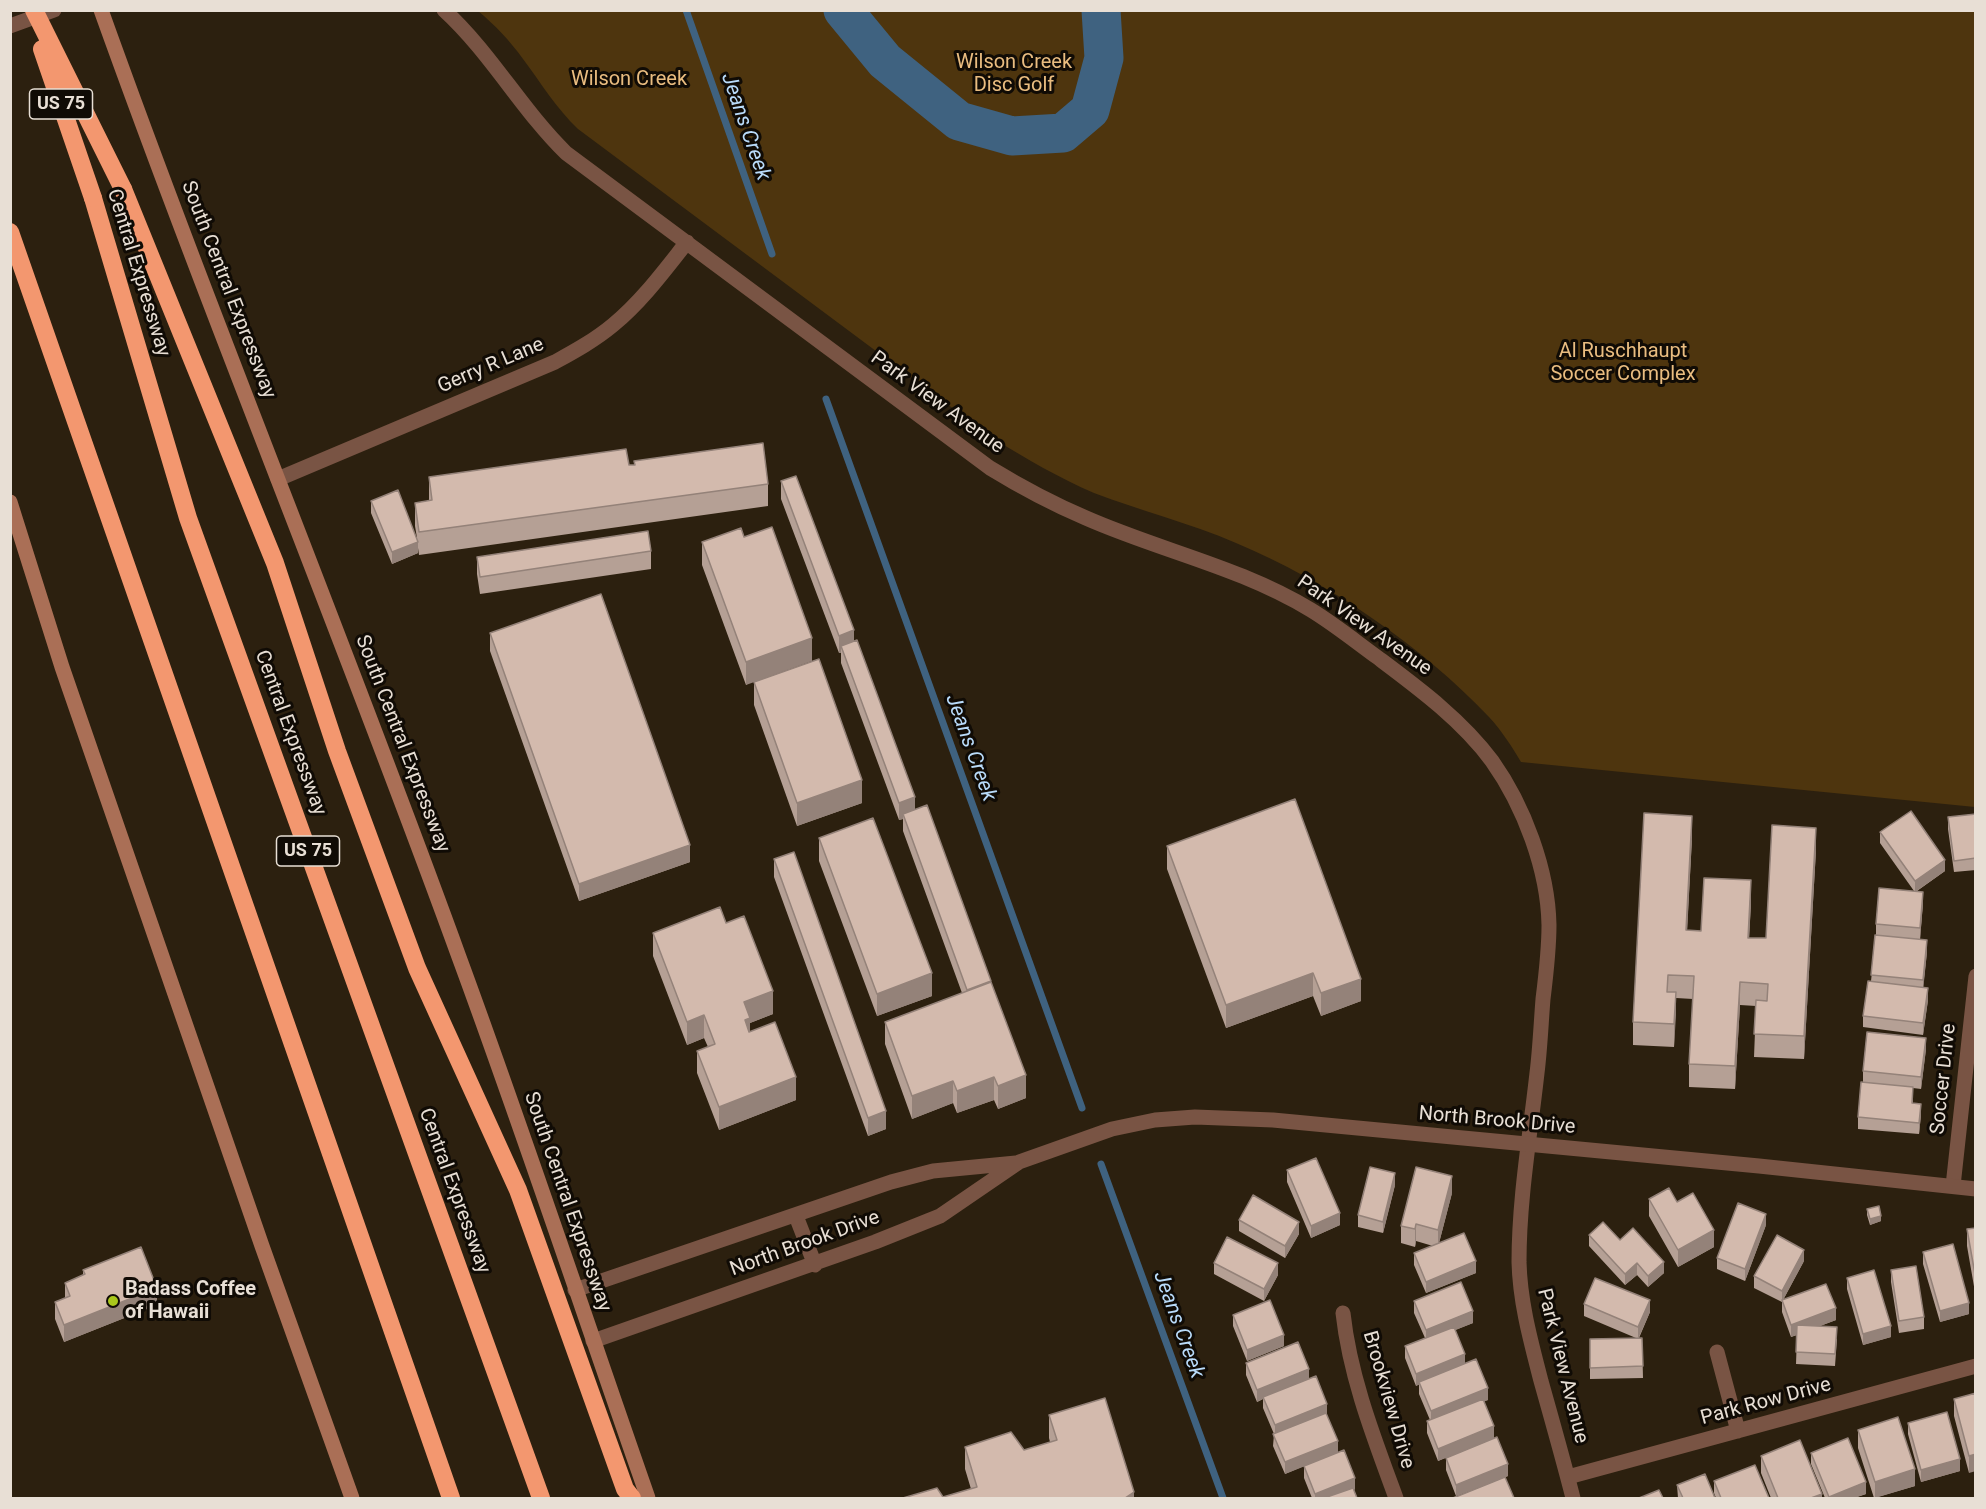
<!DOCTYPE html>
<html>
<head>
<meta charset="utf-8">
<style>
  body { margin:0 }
  #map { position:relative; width:1986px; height:1509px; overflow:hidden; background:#2c200f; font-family:Roboto,sans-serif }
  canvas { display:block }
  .frame { position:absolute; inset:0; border:12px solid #e8dfd5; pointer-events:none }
</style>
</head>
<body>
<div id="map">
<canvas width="1986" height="1509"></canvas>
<div class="frame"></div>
</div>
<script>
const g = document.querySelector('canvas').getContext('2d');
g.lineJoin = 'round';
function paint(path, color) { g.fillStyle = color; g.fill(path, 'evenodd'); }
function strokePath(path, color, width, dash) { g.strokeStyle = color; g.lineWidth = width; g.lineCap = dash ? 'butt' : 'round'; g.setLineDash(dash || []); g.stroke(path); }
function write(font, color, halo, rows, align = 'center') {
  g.font = font + ' Roboto,sans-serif'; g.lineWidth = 6; g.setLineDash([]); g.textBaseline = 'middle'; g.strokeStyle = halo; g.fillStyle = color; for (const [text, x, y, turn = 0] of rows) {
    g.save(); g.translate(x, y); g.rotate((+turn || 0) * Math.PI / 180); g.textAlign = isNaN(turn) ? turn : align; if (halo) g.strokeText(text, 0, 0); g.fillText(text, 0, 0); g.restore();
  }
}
const green = new Path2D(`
  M478 11H1975V807L1521 762C1512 747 1502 731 1489 717 1422 646 1327 581 1236 543 1190 523 1141 511 1094 493 1059 478 1027 459 994 439L578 129C556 108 541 83 523 59 510 41 495 25 478 11Z`);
const stream = new Path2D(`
  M686 10 772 254
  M826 399 1082 1108
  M1101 1164 1223 1498`);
const river = new Path2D(`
  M843 10 885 61 959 121 1012 136 1063 133 1090 110 1104 58 1101 10`);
const minor = new Path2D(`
  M444 10C491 53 521 109 566 153L990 468C1021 487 1053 504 1086 518 1161 551 1240 567 1311 610 1334 624 1355 641 1377 657 1417 687 1462 720 1492 761 1524 806 1548 870 1549 925 1549 950 1546 975 1543 999 1541 1024 1540 1049 1537 1073 1530 1136 1519 1199 1519 1262 1520 1303 1531 1342 1541 1381 1552 1420 1563 1459 1573 1498
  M10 26 54 10
  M278 479 555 362C575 351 595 340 613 325 642 301 664 271 687 242
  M1953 1186 1976 976
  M1343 1313C1350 1377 1374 1438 1396 1498
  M1717 1352 1738 1431
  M1568 1477 1976 1366`);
const tertiary = new Path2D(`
  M796 1216 815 1265
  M575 1290 891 1182 933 1171 1016 1163
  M593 1341 875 1242 940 1216 1019 1162 1112 1129 1155 1120 1195 1117 1273 1120 1759 1166 1976 1189`);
const secondary = new Path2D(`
  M101 10C215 328 344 640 459 957 525 1136 585 1318 648 1498
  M10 502 62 667 262 1246 352 1498`);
const motorway = new Path2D(`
  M123 189 275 563 337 751 417 968 518 1190 625 1489 632 1498
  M93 198 188 518 541 1498
  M10 232 451 1498`);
const motorwayBridge = new Path2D(`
  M34 10 123 189
  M42 49 93 198`);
const wall = new Path2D(`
  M634 461 768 484V506L419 555 418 548V553L392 564 371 513V501L417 538 415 526V503L429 501V477L629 465H634Z
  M781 481 854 641 915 809 991 982 1026 1098 998 1109 994 1100 957 1113 953 1103 912 1119 885 1044V1022L962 993 903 831V819L899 820 841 663V653H839L781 499Z
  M744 537 812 638 746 685 702 565V542Z
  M651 551V569L480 594 477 574V557Z
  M490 633 690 862 579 901 490 651Z
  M754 682 862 803 797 826 754 705Z
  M1976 814V870L1954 872 1948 829V817Z
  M1880 832 1945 871 1917 891 1923 903 1920 939 1927 952 1923 988 1928 1000 1923 1035 1863 1027V1016L1871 981 1876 935V924L1914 891 1880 843Z
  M819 838 932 996 877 1016 819 861Z
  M1692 838 1687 930 1701 931 1751 903 1749 938H1766L1816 850 1804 1059 1754 1057 1756 1006 1740 1005 1735 1089 1689 1087V1064L1693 999 1676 998 1674 1047 1633 1045V1022Z
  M1167 846 1361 1001 1321 1016 1313 996 1226 1028 1167 869Z
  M774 859 886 1129 868 1136 774 877Z
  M726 923 773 1014 750 1023V1031L796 1100 719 1130 697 1073V1051L708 1047 704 1038 687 1045 653 956V933Z
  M1926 1049 1921 1089 1913 1088V1103L1921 1115 1919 1134 1858 1129V1117L1863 1082V1071Z
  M1287 1170 1340 1225 1311 1238 1287 1182Z
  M1395 1185 1383 1233 1358 1227V1215Z
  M1452 1193 1439 1243 1476 1273 1426 1293 1414 1265V1253L1433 1246 1416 1241 1415 1247 1401 1243V1226Z
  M1649 1199 1677 1202 1714 1247 1678 1267 1649 1216Z
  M1867 1209 1881 1221 1870 1225 1867 1215Z
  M1239 1220 1299 1234 1285 1258 1239 1231Z
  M1766 1225 1745 1281 1717 1269V1258Z
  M1976 1228V1298L1967 1246V1229Z
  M1589 1235 1620 1240 1664 1273 1648 1287 1637 1275 1625 1285 1589 1246Z
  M1923 1252 1969 1314 1940 1322 1923 1264Z
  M1804 1261 1783 1300 1836 1320 1820 1326 1837 1339 1835 1366 1796 1364 1797 1335 1791 1337 1782 1312V1302L1754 1288V1276Z
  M1214 1263 1278 1275 1264 1301 1214 1274Z
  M83 1270 157 1305 64 1342 55 1319V1302L65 1298V1283L83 1275Z
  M1891 1270 1924 1317V1329L1899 1333 1891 1282Z
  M1847 1278 1891 1337 1863 1345 1847 1289Z
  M1414 1301 1473 1323 1455 1330 1465 1364 1488 1400 1484 1401 1494 1438 1438 1461 1427 1433V1421L1430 1420 1419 1394V1384L1416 1386 1405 1358V1346L1425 1338 1414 1313Z
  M1584 1304 1650 1312 1639 1338H1642L1643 1378 1590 1379V1339L1636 1338 1584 1316Z
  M1233 1315 1284 1346 1247 1361 1233 1326Z
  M1246 1363 1327 1415 1338 1453 1355 1489 1354 1490 1357 1498H1312L1304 1478V1466L1285 1474 1273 1446 1274 1434 1263 1408V1399L1257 1402 1246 1375Z
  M1976 1393 1969 1473 1954 1416V1399Z
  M1049 1415 1134 1498 943 1497 971 1489 965 1469V1447L1024 1450 1050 1442 1049 1438Z
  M1908 1423 1960 1471 1921 1482 1908 1434Z
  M1858 1430 1915 1486 1874 1498 1858 1448Z
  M1811 1453 1866 1494 1854 1498H1825L1811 1464Z
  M1761 1456 1822 1498H1771L1761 1473Z
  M1446 1458 1508 1476 1456 1496 1446 1470Z
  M1714 1481 1769 1498H1716L1714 1493Z
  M1677 1485 1715 1498H1678Z`);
const shadedWall = new Path2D(`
  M418 542V553L392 564V552Z
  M854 630V647L841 646V653H839V636Z
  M812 638V661L746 685V662Z
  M862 780V803L797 826V803Z
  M915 797V815L903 814V819L899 820V803Z
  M1692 816V838L1686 953V930Z
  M1816 828V850L1804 1059V1036Z
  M690 845V862L579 901V884Z
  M1945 860V871L1915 892V881Z
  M1751 880V903L1748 960V938Z
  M1923 892V903L1920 940V928Z
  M1927 940V952L1923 991V980Z
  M932 973V996L877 1016V994Z
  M1313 973V996L1226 1028V1005Z
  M1361 979V1001L1321 1016V993Z
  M1740 982V1005L1735 1089V1066Z
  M1928 988V1000L1923 1035V1023Z
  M773 991V1014L750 1023V1041L745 1043 744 1002Z
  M1676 992V1015L1674 1047V1024Z
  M704 1015V1038L687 1045V1022Z
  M1926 1038V1049L1921 1089V1077Z
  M1026 1075V1098L998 1109V1086Z
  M796 1077V1100L719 1130V1107Z
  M994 1077V1100L957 1113V1091Z
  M953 1081V1103L912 1119V1096Z
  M1921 1104V1115L1919 1134V1123Z
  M886 1111V1129L868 1136V1118Z
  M1395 1173V1185L1383 1233V1222Z
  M1452 1176V1193L1438 1247V1230Z
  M1340 1213V1225L1311 1238V1226Z
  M1766 1214V1225L1745 1281V1269Z
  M1881 1216V1221L1870 1225V1219Z
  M1299 1222V1234L1285 1258V1246Z
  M1416 1224V1241L1415 1247V1229Z
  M1714 1230V1247L1678 1267V1250Z
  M1804 1250V1261L1782 1302V1291Z
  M1476 1261V1273L1426 1293V1282Z
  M1664 1262V1273L1648 1287V1276Z
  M1278 1263V1275L1264 1301V1289Z
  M1637 1263V1275L1625 1285V1274Z
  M157 1288V1305L64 1342V1325Z
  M1650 1300V1312L1638 1339V1327Z
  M1969 1303V1314L1940 1322V1311Z
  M1836 1308V1320L1791 1337V1325Z
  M1473 1311V1323L1426 1342V1330Z
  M1891 1326V1337L1863 1345V1334Z
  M1284 1335V1346L1247 1361V1350Z
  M1465 1354V1366L1416 1386V1374Z
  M1309 1369V1380L1263 1397V1399L1257 1402V1390Z
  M1488 1388V1400L1431 1423V1411Z
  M1327 1404V1416L1275 1437V1425Z
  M1494 1426V1438L1438 1461V1449Z
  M1338 1441V1453L1285 1474V1462Z
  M1976 1454V1471L1969 1473V1456Z
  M1960 1459V1471L1921 1482V1470Z
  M1508 1464V1476L1456 1496V1485Z
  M1915 1469V1486L1875 1498V1482Z
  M1355 1478V1489L1332 1498H1315V1494Z
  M1866 1482V1494L1854 1498H1829V1497Z
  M1134 1492V1498H1125Z
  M1822 1494V1498H1811Z`);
const building = new Path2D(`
  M763 443 768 484 419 532 415 503 432 500 429 477 626 449 629 465H635L634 461Z
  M796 476 854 630 839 636 781 481Z
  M398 490 418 542 392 552 371 501Z
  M772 527 812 638 746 662 702 542 741 528 744 537Z
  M648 531 651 551 480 577 477 557Z
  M601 594 690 845 579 884 490 633Z
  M857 640 915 797 899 803 841 646Z
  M819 659 862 780 797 803 754 682Z
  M1295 799 1361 979 1321 993 1313 973 1226 1005 1167 846Z
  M927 805 991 981 967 990 903 814Z
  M1911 811 1945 860 1915 881 1880 832Z
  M1644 813 1692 816 1686 930 1701 931 1704 878 1751 880 1748 938H1766L1772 825 1816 828 1804 1036 1754 1034 1756 1000 1767 1001 1768 984 1740 982 1735 1066 1689 1064 1694 976 1668 975 1667 992H1676L1674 1024 1633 1022Z
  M1976 814V858L1954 861 1948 817Z
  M873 818 932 973 877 994 819 838Z
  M794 852 886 1111 868 1118 774 859Z
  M1879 888 1923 892 1920 928 1876 924Z
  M720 907 726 923 744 916 773 991 744 1002 750 1018 745 1020 749 1032 775 1022 796 1077 719 1107 697 1051 715 1044 704 1015 687 1022 653 933Z
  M1875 935 1927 940 1923 980 1871 975Z
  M1868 981 1928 988 1923 1023 1863 1016Z
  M991 982 1026 1075 998 1086 994 1077 957 1091 953 1081 912 1096 885 1022Z
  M1867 1032 1926 1038 1921 1077 1863 1071Z
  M1861 1082 1913 1087 1912 1103 1921 1104 1919 1123 1858 1117Z
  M1316 1158 1340 1213 1311 1226 1287 1170Z
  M1370 1167 1395 1173 1383 1222 1358 1215Z
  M1416 1167 1452 1176 1438 1230 1416 1224 1415 1229 1401 1226Z
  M1669 1188 1677 1202 1693 1193 1714 1230 1678 1250 1649 1199Z
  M1253 1195 1299 1222 1285 1246 1239 1220Z
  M1738 1203 1766 1214 1745 1269 1717 1258Z
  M1879 1206 1881 1216 1870 1219 1867 1209Z
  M1603 1222 1620 1240 1633 1228 1664 1262 1648 1276 1637 1263 1625 1274 1589 1235Z
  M1976 1228V1280L1967 1229Z
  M1464 1233 1476 1261 1426 1282 1414 1253Z
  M1777 1235 1804 1250 1782 1291 1754 1276Z
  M1227 1237 1278 1263 1264 1289 1214 1263Z
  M1953 1244 1969 1303 1940 1311 1923 1252Z
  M141 1247 157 1288 64 1325 55 1302 70 1296 65 1283 85 1274 83 1270Z
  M1916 1266 1924 1317 1899 1321 1891 1270Z
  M1874 1270 1891 1326 1863 1334 1847 1278Z
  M1595 1278 1650 1300 1638 1327 1584 1304Z
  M1461 1282 1473 1311 1426 1330 1414 1301Z
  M1826 1284 1836 1308 1791 1325 1782 1300Z
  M1270 1300 1284 1335 1247 1350 1233 1315Z
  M1797 1325 1837 1327 1835 1354 1796 1352Z
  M1454 1327 1465 1354 1416 1374 1405 1346Z
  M1642 1338 1643 1366 1590 1368V1339Z
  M1298 1342 1309 1369 1257 1390 1246 1363Z
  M1476 1359 1488 1388 1431 1411 1419 1382Z
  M1316 1376 1327 1404 1275 1425 1263 1397Z
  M1976 1393V1454L1969 1456 1954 1399Z
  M1105 1398 1134 1492 1125 1498H903L937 1488 943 1497 977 1487 965 1447 1011 1432 1024 1450 1057 1440 1049 1415Z
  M1483 1399 1494 1426 1438 1449 1427 1421Z
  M1947 1412 1960 1459 1921 1470 1908 1423Z
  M1326 1413 1338 1441 1285 1462 1273 1434Z
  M1898 1417 1915 1469 1875 1482 1858 1430Z
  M1497 1437 1508 1464 1456 1485 1446 1458Z
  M1848 1438 1866 1482 1829 1497 1811 1453Z
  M1800 1440 1822 1494 1811 1498H1778L1761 1456Z
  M1344 1450 1355 1478 1315 1494 1304 1466Z
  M1755 1465 1769 1498H1721L1714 1481Z
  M1705 1474 1715 1498H1683L1677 1485Z
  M1505 1477 1514 1498H1453Z
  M1353 1488 1357 1498H1324Z
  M1659 1490 1663 1498H1639Z`);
const markers = [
  [113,1301,6,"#a9c71b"]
];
const shields = [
  [61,104,63],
  [308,851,63]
];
const shieldNames = [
  ["US 75",61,104],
  ["US 75",308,851]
];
const parkNames = [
  ["Wilson Creek",1014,63],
  ["Disc Golf",1014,86],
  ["Wilson Creek",629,80],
  ["Al Ruschhaupt",1623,352],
  ["Soccer Complex",1623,375]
];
const streetNames = [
  ["Central Expressway",138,273,73],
  ["South Central Expressway",228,290,69],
  ["Gerry R Lane",491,366,-23],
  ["Park View Avenue",937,403,36],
  ["Park View Avenue",1364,626,35],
  ["Central Expressway",290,733,70],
  ["South Central Expressway",402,744,69],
  ["Soccer Drive",1944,1079,-84],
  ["North Brook Drive",1497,1121,5],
  ["Central Expressway",454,1191,70],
  ["South Central Expressway",567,1202,71],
  ["North Brook Drive",805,1244,-20],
  ["Park View Avenue",1562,1366,76],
  ["Brookview Drive",1388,1400,74],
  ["Park Row Drive",1766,1402,-15]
];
const poiNames = [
  ["Badass Coffee",125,1290],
  ["of Hawaii",125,1313]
];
const waterNames = [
  ["Jeans Creek",745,127,71],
  ["Jeans Creek",970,748,70],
  ["Jeans Creek",1178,1325,70]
];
paint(green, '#4e350e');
strokePath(stream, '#3f6280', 7);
strokePath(river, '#3f6280', 39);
strokePath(minor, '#795444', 15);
strokePath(tertiary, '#795444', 15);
strokePath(secondary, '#aa6f56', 15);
strokePath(motorway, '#f3976f', 18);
strokePath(motorwayBridge, '#f3976f', 18);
paint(wall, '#b5a095');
paint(shadedWall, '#948279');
paint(building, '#d3baad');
strokePath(building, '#948279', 1.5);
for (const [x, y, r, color] of markers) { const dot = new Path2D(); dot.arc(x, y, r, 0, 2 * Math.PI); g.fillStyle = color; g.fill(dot); strokePath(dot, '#100b05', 2); }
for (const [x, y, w] of shields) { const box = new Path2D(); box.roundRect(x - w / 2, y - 15, w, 30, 4.5); g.fillStyle = '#100b05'; g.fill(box); strokePath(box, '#e8dfd5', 1.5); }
write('bold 18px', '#e8dfd5', null, shieldNames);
write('20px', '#eabd80', '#100b05', parkNames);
write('20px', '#e8dfd5', '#100b05', streetNames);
write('bold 20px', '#e8dfd5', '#100b05', poiNames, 'left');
write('italic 21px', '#b9dbfa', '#100b05', waterNames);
</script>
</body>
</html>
